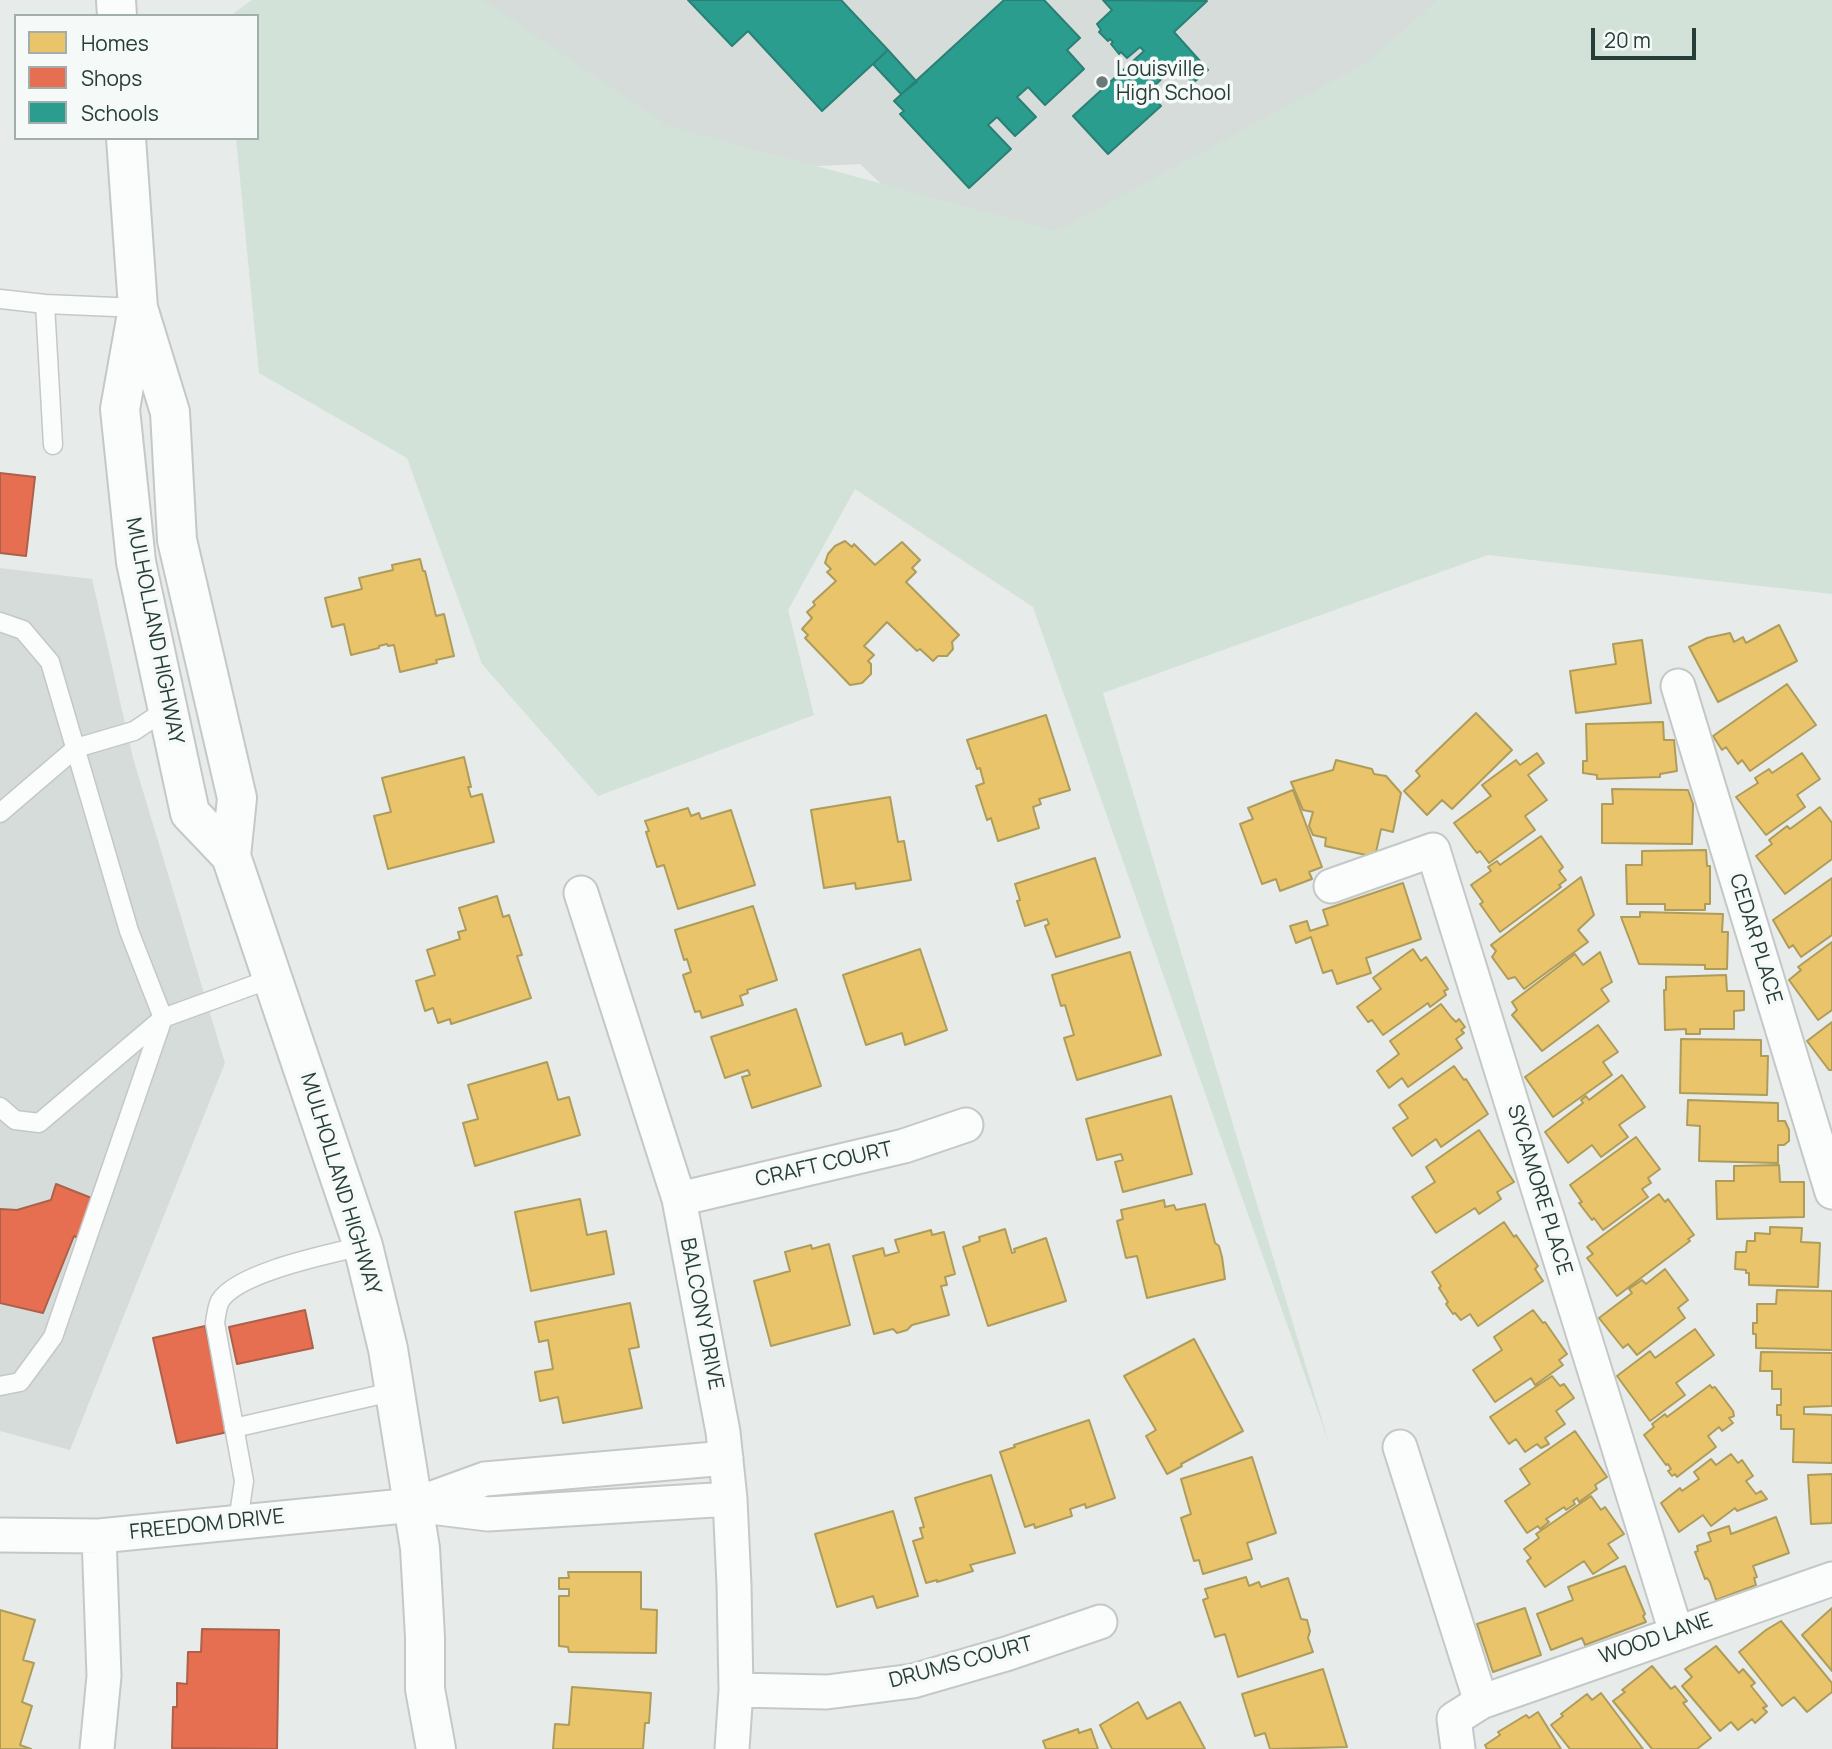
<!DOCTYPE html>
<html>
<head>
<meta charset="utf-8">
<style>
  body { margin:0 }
  #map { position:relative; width:1832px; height:1749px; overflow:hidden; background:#e7ebe9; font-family:Manrope,sans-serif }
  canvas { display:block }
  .legend { position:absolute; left:14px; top:14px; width:245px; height:126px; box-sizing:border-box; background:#f5f9f8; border:2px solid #a2aeab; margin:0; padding:9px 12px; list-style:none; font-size:21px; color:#263d38 }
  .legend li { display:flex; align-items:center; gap:14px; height:35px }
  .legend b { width:35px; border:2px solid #a2aeab }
  .scale { position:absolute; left:1591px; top:28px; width:105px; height:32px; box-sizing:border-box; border:4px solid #263d38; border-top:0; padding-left:9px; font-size:21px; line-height:24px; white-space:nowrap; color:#263d38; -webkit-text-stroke:5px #f5f9f8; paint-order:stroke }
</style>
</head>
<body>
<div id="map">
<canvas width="1832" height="1749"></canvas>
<ul class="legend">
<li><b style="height:19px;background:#e9c46a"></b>Homes</li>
<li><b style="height:19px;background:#e76f51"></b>Shops</li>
<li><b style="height:19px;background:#2a9d8f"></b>Schools</li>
</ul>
<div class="scale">20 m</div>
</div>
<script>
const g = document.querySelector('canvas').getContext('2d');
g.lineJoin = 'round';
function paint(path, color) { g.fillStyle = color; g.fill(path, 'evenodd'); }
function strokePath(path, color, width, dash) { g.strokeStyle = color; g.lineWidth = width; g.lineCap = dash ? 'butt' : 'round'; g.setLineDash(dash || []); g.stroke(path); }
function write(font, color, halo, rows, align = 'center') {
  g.font = font + ' Manrope,sans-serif'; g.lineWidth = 7; g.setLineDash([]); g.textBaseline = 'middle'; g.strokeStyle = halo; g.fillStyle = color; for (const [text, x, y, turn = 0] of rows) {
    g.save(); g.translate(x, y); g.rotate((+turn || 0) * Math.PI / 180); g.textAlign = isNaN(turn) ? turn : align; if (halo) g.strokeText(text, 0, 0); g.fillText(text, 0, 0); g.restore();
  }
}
const built = new Path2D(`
  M311 0H1803L965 263 860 164 493 182Z
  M0 568 92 579 133 758 225 1063 70 1450 0 1431Z`);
const green = new Path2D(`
  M252 0H483L668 126 1057 231 1368 62 1437 0H1832V594L1488 555 1103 693 1329 1443 1033 607 855 489 788 610 814 715 598 796 482 664 407 458 259 373 236 138H257V16H230Z`);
const homes = new Path2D(`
  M845 541 852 547 854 544 875 565 902 542 920 560 912 568 916 572 906 582 959 635 952 642 953 649 947 656H938L933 661 920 649 917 651 887 622 864 646 874 655 868 661 871 664V674L862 683 850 685 805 638 808 635 802 629 812 618 807 612 815 605 813 602 836 581 827 572 831 569 825 563 828 554 835 546Z
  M420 559 423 571H425L436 616 444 614 454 656 436 660 437 663 400 672 394 645 388 646 387 644 379 646V648L351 655 344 624 332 627 325 598 362 589 359 578 393 570 392 565Z
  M1779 625 1797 661 1718 702 1689 647 1707 638 1730 633 1734 642 1743 637 1746 643Z
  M1642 640 1651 703 1576 713 1570 671 1616 664 1613 644Z
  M1787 684 1816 725 1750 771 1742 760 1738 764 1726 747 1722 750 1713 736Z
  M1476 713 1512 750 1452 809 1442 800 1427 815 1404 791 1420 776 1416 771Z
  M1046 715 1070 790 1039 799 1041 804 1033 807 1039 828 998 841 991 818 987 820 976 786 984 783 980 768 977 769 967 740Z
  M1663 722 1664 740H1674L1677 771 1660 774V777L1597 779V775L1583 773V761H1587L1586 724Z
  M1537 753 1544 763 1528 775 1547 800 1525 816 1535 830 1489 863 1480 851 1477 853 1454 823 1491 796 1482 785 1516 760 1520 765Z
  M1802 753 1820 779 1797 795 1805 807 1766 835 1736 797 1758 783 1755 778 1769 769 1772 773Z
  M464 757 471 787H468L471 797 482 794 494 842 388 869 374 816 391 812 382 778Z
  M1336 760 1372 769 1374 774 1386 776 1401 793 1393 832 1381 829 1375 857 1325 846 1326 838 1313 835 1309 826 1313 812 1303 810 1291 782 1333 770Z
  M1612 789 1688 790 1693 804 1692 844 1602 843V804H1613Z
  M1293 790 1322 867 1309 872 1312 879 1280 891 1276 879 1262 884 1240 824 1253 819 1248 808Z
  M890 797 898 842 904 841 911 880 856 889 855 883 824 888 811 810Z
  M1820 807 1832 823V859L1785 894 1756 856 1772 844 1769 840 1787 826 1790 829Z
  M688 808 691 816 699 813 701 819 731 810 755 885 678 909 664 865 657 867 646 832 649 831 645 821Z
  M1541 836 1563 867 1559 871 1566 880 1559 885 1561 887 1500 932 1480 904 1483 902 1471 885 1491 871 1488 867 1497 861 1500 865Z
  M1706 850 1707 866H1710V904H1705V910H1665V904H1627L1626 865H1642V851Z
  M1095 858 1120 937 1056 957 1045 926 1049 924 1047 919 1025 926 1017 901 1020 900 1015 884Z
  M1581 877 1594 915 1578 930 1588 942 1524 989 1515 977 1508 979 1492 957 1496 951 1491 945Z
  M1832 878V935L1801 957 1793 945 1789 948 1773 920Z
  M1403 883 1421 939 1366 958 1371 973 1337 984 1332 970 1323 973 1311 937 1296 943 1290 926 1307 921 1310 931 1328 925 1323 910Z
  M497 896 503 917 509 915 522 955 517 956 531 998 451 1024 450 1019 438 1023 433 1008 425 1011 416 981 435 975 427 950 460 939 458 932 466 930 459 908Z
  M753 906 777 980 747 990 748 993 740 996 743 1005 702 1018 700 1011 695 1012 683 975 691 972 687 959 684 960 675 930Z
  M1640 912 1723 914 1722 932H1728L1727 969H1705V965L1639 964 1621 917H1640Z
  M1832 942V1010L1818 1020 1789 980 1801 970 1798 967Z
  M920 949 947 1030 905 1045 902 1033 866 1045 843 975Z
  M1413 949 1421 961 1426 957 1448 989 1444 991 1446 995 1430 1007 1428 1003 1383 1035 1372 1020 1368 1022 1357 1007 1381 989 1373 978Z
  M1130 952 1161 1055 1077 1080 1064 1038 1074 1035 1065 1005 1061 1006 1052 975Z
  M1600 952 1612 982 1601 989 1609 1001 1542 1051 1512 1015 1517 1010 1512 1002 1575 954 1583 965Z
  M1726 975 1727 991H1744V1010L1734 1011V1029H1700V1034H1686V1029L1665 1030 1664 990H1666V977Z
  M1441 1004 1451 1017 1456 1022 1459 1019 1465 1027 1461 1030 1464 1033 1456 1039 1462 1048 1408 1087 1402 1078 1389 1088 1377 1071 1399 1054 1390 1041Z
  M796 1009 821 1086 752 1108 742 1077 750 1075 748 1070 725 1078 711 1037Z
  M1832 1022V1070H1829L1807 1041Z
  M1598 1025 1618 1052 1603 1062 1612 1075 1553 1117 1525 1077Z
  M1681 1039 1761 1040V1056H1768L1767 1095 1680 1093Z
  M547 1062 558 1100 569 1097 580 1135 475 1166 463 1123 478 1119 468 1085Z
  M1454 1066 1464 1080 1466 1079 1488 1114 1441 1147 1436 1139 1412 1156 1393 1128 1408 1118 1399 1105Z
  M1622 1075 1645 1107 1619 1125 1628 1137 1601 1157 1592 1145 1568 1163 1545 1132 1583 1103 1581 1100 1586 1096 1589 1100Z
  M1171 1096 1192 1174 1123 1192 1115 1162 1123 1160 1121 1154 1097 1160 1086 1119Z
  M1688 1100 1778 1103V1121H1785L1789 1130V1141L1784 1145H1778V1163L1699 1161 1700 1126 1687 1125Z
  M1479 1130 1514 1182 1497 1192 1501 1199 1479 1214 1475 1208 1436 1233 1412 1197 1435 1182 1426 1167Z
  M1636 1137 1660 1169 1648 1178 1651 1183 1642 1189 1648 1197 1603 1230 1594 1218 1592 1220 1579 1203 1582 1202 1570 1185Z
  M1779 1165 1780 1182H1804V1217L1717 1219 1716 1181H1734V1166Z
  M1659 1194 1665 1202 1668 1199 1694 1235 1688 1239 1690 1241 1617 1296 1587 1258 1593 1254 1587 1247Z
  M580 1199 587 1235 606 1231 614 1274 531 1291 515 1212Z
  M1164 1200 1165 1207 1174 1205 1176 1210 1205 1204 1215 1243 1219 1246 1222 1257 1225 1279 1147 1298 1137 1256 1126 1258 1117 1221 1123 1219 1121 1210Z
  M1504 1222 1514 1237 1516 1235 1538 1266 1535 1269 1543 1281 1478 1326 1470 1314 1461 1320 1455 1313 1453 1314 1446 1304 1448 1302 1439 1288 1441 1286 1432 1272Z
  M1770 1227 1802 1228 1801 1242 1820 1243 1818 1287 1749 1285V1273H1746V1270L1735 1269 1736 1252H1746L1747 1241H1755V1233L1770 1234Z
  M1005 1229 1012 1253 1015 1252 1014 1249 1046 1238 1066 1301 988 1326 963 1247 980 1241 979 1237Z
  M931 1230 932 1235 944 1232 955 1274 945 1277 947 1285 941 1286 949 1315 912 1325 907 1330 897 1333 893 1329 874 1334 853 1256 883 1248 885 1256 899 1252 895 1240Z
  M829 1244 850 1325 771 1346 754 1281 790 1271 785 1252 811 1245 812 1249Z
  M1665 1269 1688 1300 1678 1308 1685 1318 1637 1355 1628 1344 1623 1348 1599 1318 1632 1293 1629 1289 1642 1280 1646 1284Z
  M1777 1290 1832 1291V1350L1756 1348V1334H1753V1323H1757V1304H1776Z
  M630 1303 639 1347 629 1349 642 1408 563 1423 558 1397 540 1401 535 1372 553 1369 548 1340 539 1342 535 1322Z
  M1533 1310 1543 1323 1545 1322 1567 1354 1559 1360 1563 1365 1535 1385 1531 1378 1495 1402 1473 1370 1502 1350 1494 1337Z
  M1695 1329 1714 1355 1676 1383 1685 1395 1650 1421 1617 1376 1650 1351 1655 1358Z
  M1194 1339 1243 1431 1181 1464 1182 1466 1167 1474 1146 1436 1156 1430 1124 1376Z
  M1761 1352 1832 1353V1406L1804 1407V1414L1832 1415V1463L1793 1462 1794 1429H1781V1415H1777V1405H1781V1389H1772V1371H1760Z
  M1552 1376 1560 1386 1564 1384 1574 1398 1556 1411 1565 1424 1545 1438 1549 1444 1541 1448 1537 1444 1525 1452 1516 1439 1509 1444 1490 1417Z
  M1710 1385 1712 1388 1715 1387 1733 1411 1734 1416 1729 1418 1733 1423 1722 1431 1719 1427 1708 1436 1716 1447 1677 1477 1675 1474 1672 1476 1668 1471 1671 1469 1668 1464 1666 1465 1644 1435 1654 1427 1652 1424 1665 1414 1667 1417Z
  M1089 1420 1115 1498 1086 1508 1085 1504 1070 1509 1072 1516 1035 1528 1034 1524 1025 1527 1000 1452 1015 1447 1014 1445Z
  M1575 1431 1607 1477 1595 1485 1597 1489 1579 1502 1577 1498 1573 1501 1575 1504 1566 1510 1564 1507 1546 1519 1549 1522 1540 1529 1538 1526 1527 1533 1505 1501 1530 1484 1520 1469Z
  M1731 1454 1738 1463 1742 1460 1753 1476 1746 1481 1756 1494 1761 1491 1767 1499 1737 1511 1735 1508 1711 1526 1703 1515 1679 1532 1661 1503 1680 1488 1682 1491 1699 1479 1694 1472 1711 1459 1716 1465Z
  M1252 1457 1276 1533 1247 1543 1252 1559 1203 1574 1199 1560 1194 1561 1181 1518 1191 1514 1181 1479Z
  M1832 1474V1523L1811 1524 1808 1475Z
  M991 1475 1015 1553 970 1565 973 1571 937 1582V1580L926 1583 913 1541 923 1538 920 1528 924 1527 915 1498Z
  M1591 1496 1601 1510 1605 1507 1624 1534 1608 1544 1618 1558 1593 1574 1584 1561 1545 1587 1527 1561 1531 1558 1524 1549 1539 1538 1536 1534Z
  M893 1511 918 1596 877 1608 873 1596 837 1607 815 1534Z
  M1776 1517 1789 1553 1753 1566 1757 1577 1754 1578 1756 1585 1716 1600 1710 1582 1707 1578 1705 1579 1695 1552 1698 1551 1697 1546 1711 1541 1708 1533 1729 1526 1731 1534Z
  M1625 1566 1645 1614 1643 1616 1646 1622 1585 1645 1582 1638 1551 1650 1537 1614 1573 1600 1568 1587Z
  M568 1572H641V1609L657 1610 656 1653 569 1652 568 1647 559 1646V1596H569V1589H559V1578H569Z
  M1246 1577 1249 1586 1259 1582 1261 1587 1288 1578 1301 1619 1307 1620 1310 1631 1308 1638 1313 1652 1238 1677 1225 1634 1215 1637 1203 1600 1208 1598 1205 1589Z
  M1525 1608 1541 1655 1493 1672 1477 1624Z
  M1832 1608V1671L1802 1635Z
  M0 1610 35 1620 23 1660 34 1663 22 1702 32 1706 20 1745 31 1749H0Z
  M1781 1621 1832 1683V1692L1807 1712 1794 1697 1782 1706 1739 1652 1766 1630Z
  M1716 1646 1739 1673 1743 1669 1755 1683 1751 1686 1767 1706 1763 1708 1767 1712 1755 1723 1752 1719 1738 1730 1731 1722 1720 1731 1682 1686 1692 1677 1685 1669Z
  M1652 1666 1671 1689 1675 1686 1687 1701 1683 1703 1711 1738 1697 1749H1652L1613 1701 1625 1692 1622 1690Z
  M1323 1669 1347 1747 1270 1749 1265 1733 1255 1736 1242 1694Z
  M572 1687 651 1693 649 1723H645L643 1749H553L555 1724 569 1725Z
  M1601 1693 1643 1749H1570L1551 1725 1563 1716 1561 1714 1587 1694 1592 1700Z
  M1138 1702 1147 1719 1180 1702 1205 1749H1112L1100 1725Z
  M1538 1712 1561 1749H1487L1485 1745 1500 1735 1498 1732 1526 1715 1529 1718Z
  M1078 1729 1079 1733 1091 1729 1098 1749H1046L1043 1741Z`);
const shops = new Path2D(`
  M0 473 35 477 26 556 0 553Z
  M56 1184 94 1199 78 1238 74 1236 43 1313 0 1303V1209L17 1210 51 1200Z
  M305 1310 313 1348 237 1364 229 1327Z
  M205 1326 228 1432 177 1443 153 1338Z
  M202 1629 279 1630 277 1749 172 1748 173 1707H177V1683L187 1684 188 1652H201Z`);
const schools = new Path2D(`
  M688 0H841L888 50 822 111 748 31 732 46Z
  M1004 0H1044L1080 38 1067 50 1084 69 1045 105 1028 87 1017 97 1036 117 1015 136 997 117 988 125 1011 149 969 188 900 114 904 111 894 101Z
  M1103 0 1207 1 1174 32 1208 70 1193 83 1176 65 1148 92 1161 106 1108 154 1073 116 1144 51 1140 47 1127 58 1121 52 1119 54 1111 44 1113 42 1110 39 1108 41 1099 32 1101 30 1097 24 1112 10Z
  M888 50 917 82 901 94 873 64Z`);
const lane = new Path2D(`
  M0 299 45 304 138 308
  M45 304 53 445
  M0 622 23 630 50 662 129 931 163 1018 53 1337 20 1382 0 1386
  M0 813 76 748 134 731 167 709
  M0 1107 15 1120 39 1123 163 1018 273 978
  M234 1428 396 1391
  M238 1522 244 1481 215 1323C216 1316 217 1307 220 1301 238 1272 330 1254 363 1246`);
const street = new Path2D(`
  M1678 686 1832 1192
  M1331 886 1433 850 1676 1632
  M581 893 679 1199 723 1432 730 1499 734 1585 736 1690 732 1749
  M679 1199 904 1146 966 1125
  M1400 1447 1481 1702 1454 1719 1458 1749
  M419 1503 485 1479 726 1458
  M0 1535 99 1536 414 1505 488 1514 730 1499
  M736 1690 827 1692 913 1681 1006 1654 1100 1622
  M1481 1702 1832 1579
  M97 1749 104 1676 99 1536`);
const secondary = new Path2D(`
  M116 0 117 16
  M126 138 138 308 170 412 177 540 237 798 231 856
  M138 308 120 409 136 562 190 813 231 856 363 1246 388 1349 420 1548 425 1637V1689L436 1749`);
const markers = [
  [1102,82,7,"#6a7a76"]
];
const poiNames = [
  ["Louisville",1116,70],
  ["High School",1116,94]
];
const streetNames = [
  ["MULHOLLAND HIGHWAY",154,631,79],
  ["CEDAR PLACE",1755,939,73],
  ["CRAFT COURT",824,1165,-13],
  ["MULHOLLAND HIGHWAY",340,1184,73],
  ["SYCAMORE PLACE",1539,1190,73],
  ["BALCONY DRIVE",701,1314,79],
  ["FREEDOM DRIVE",207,1525,-6],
  ["WOOD LANE",1656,1639,-19],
  ["DRUMS COURT",961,1663,-15]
];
paint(built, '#d5dcd9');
paint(green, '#d2e2d8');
paint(homes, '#e9c46a');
strokePath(homes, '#ae9c5b', 2);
paint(shops, '#e76f51');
strokePath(shops, '#ad604a', 2);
paint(schools, '#2a9d8f');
strokePath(schools, '#298075', 2);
strokePath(lane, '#c4c8c6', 21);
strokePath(street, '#c4c8c6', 37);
strokePath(secondary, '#c4c9c7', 42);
strokePath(lane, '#fbfcfc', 18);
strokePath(street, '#fbfcfc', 33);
strokePath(secondary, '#fbfcfc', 38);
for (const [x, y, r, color] of markers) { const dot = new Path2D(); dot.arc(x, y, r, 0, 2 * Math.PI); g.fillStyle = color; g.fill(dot); strokePath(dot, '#f5f9f8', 2.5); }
write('21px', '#263d38', '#f5f9f8', poiNames, 'left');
write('21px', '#263d38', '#f5f9f8', streetNames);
</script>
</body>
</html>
